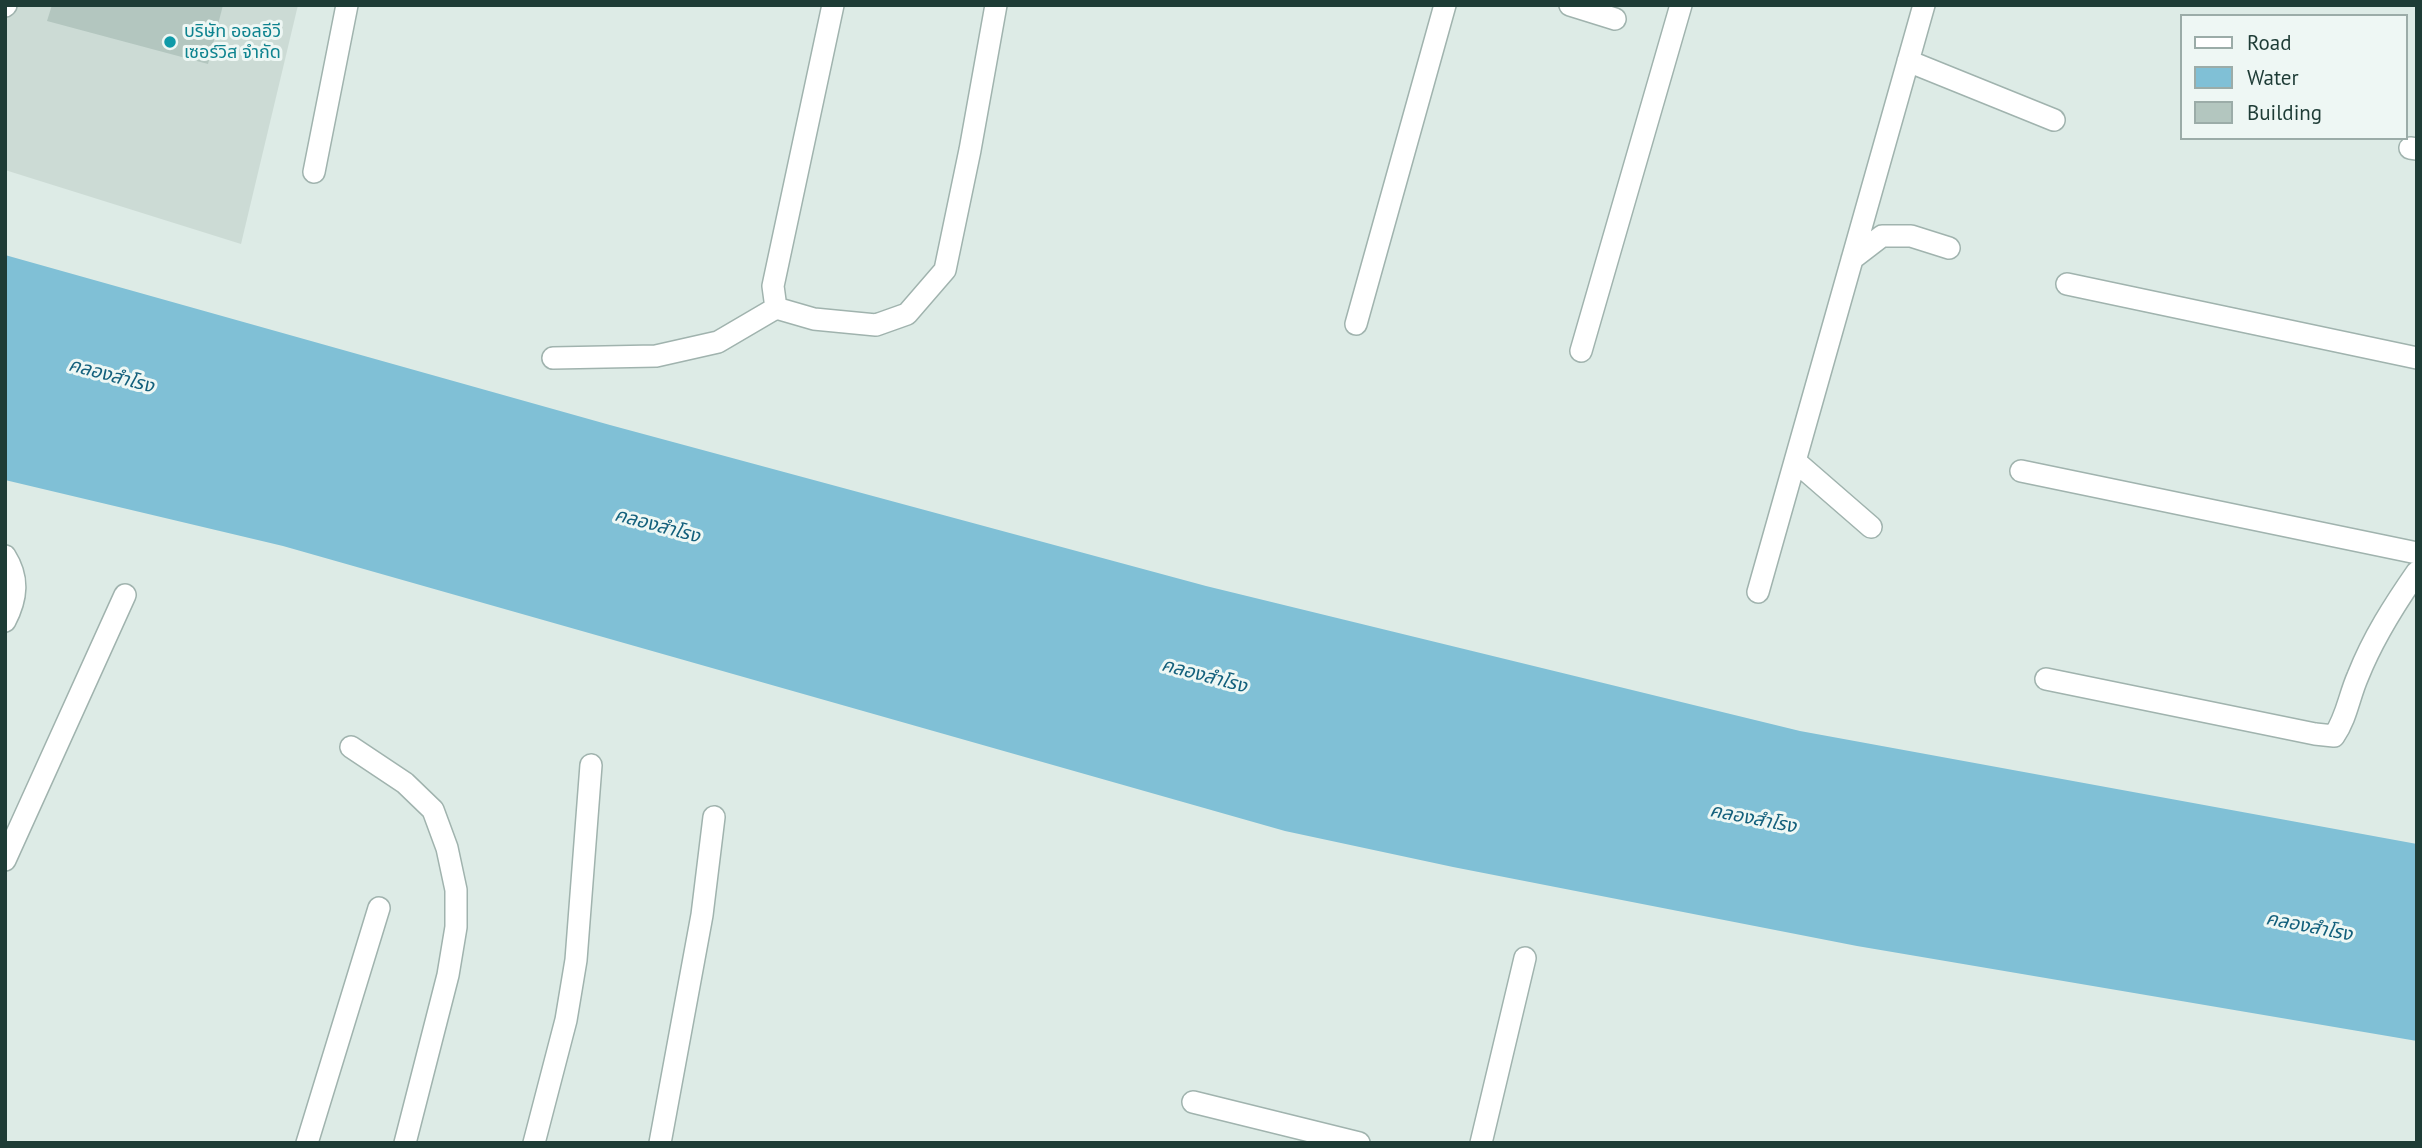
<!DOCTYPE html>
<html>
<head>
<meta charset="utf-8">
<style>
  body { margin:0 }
  #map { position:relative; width:2422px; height:1148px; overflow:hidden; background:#ddebe6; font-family:"PT Sans",sans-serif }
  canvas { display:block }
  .frame { position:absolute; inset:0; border:7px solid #1e3c36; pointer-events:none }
  .legend { position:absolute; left:2180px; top:14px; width:228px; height:126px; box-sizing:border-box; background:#eef7f4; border:2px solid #9baca8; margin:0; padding:9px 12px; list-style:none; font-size:21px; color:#1e3c36 }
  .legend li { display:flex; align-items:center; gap:14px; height:35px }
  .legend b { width:35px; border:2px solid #9baca8 }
</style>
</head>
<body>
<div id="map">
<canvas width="2422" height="1148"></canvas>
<div class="frame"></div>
<ul class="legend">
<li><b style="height:9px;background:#fff"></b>Road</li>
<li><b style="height:19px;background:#80c0d6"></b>Water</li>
<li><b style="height:19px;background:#b3c6bf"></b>Building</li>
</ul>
</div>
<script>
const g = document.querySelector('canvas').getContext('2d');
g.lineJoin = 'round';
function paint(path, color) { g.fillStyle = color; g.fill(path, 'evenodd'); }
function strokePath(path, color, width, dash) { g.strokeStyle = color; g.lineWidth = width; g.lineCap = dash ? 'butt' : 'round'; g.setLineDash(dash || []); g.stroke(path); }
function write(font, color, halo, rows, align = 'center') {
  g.font = font + ' "PT Sans","Noto Sans Thai",sans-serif'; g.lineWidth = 6; g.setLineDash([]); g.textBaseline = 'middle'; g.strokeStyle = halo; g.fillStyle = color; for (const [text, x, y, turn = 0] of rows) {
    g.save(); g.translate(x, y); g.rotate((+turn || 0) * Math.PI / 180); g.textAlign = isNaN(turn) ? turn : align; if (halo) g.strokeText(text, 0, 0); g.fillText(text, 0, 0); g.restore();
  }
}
const built = new Path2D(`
  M5 5H298L241 244 5 170Z`);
const water = new Path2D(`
  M5 255 610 425 1206 586 1800 731 2417 844V1041L1857 946 1453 867 1285 831 283 546 5 480Z`);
const building = new Path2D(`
  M52 5H223L208 64 47 21Z`);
const minor = new Path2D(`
  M833 5 773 286 776 308 814 319 876 325 907 314 945 270 970 150 996 5
  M1570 5 1615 19
  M5 6 6 5
  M1908 61 2054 120
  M2410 148 2417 149
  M314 172 347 5
  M1852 259 1882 236H1911L1949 248
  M2067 284 2417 358
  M1356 324 1445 5
  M1581 351 1681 5
  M553 358 656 356 718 342 776 308
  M1795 461 1871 527
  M2021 471 2417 553
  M5 556C19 578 17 598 5 621
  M1758 592 1924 5
  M2046 679 2315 734 2334 736C2347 717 2349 696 2358 676 2373 638 2394 605 2417 572
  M351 747 405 783 433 810 447 848 456 890V927L448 975 405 1143
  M5 860 125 595
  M1193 1102 1359 1143
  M307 1143 379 908
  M534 1143 566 1020 576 960 591 765
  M660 1143 702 915 714 817
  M1481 1143 1525 958`);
const markers = [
  [170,42,7,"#0f9aa8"]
];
const cultureNames = [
  ["บริษัท ออลอีวี",184,32],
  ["เซอร์วิส จำกัด",184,53]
];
const waterNames = [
  ["คลองสำโรง",111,376,15],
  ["คลองสำโรง",657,526,15],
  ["คลองสำโรง",1204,676,15],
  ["คลองสำโรง",1753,819,11],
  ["คลองสำโรง",2309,927,11]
];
paint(built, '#ccdbd5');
paint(water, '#80c0d6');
paint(building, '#b3c6bf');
strokePath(minor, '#a0b3ae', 24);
strokePath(minor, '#fff', 21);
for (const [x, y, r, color] of markers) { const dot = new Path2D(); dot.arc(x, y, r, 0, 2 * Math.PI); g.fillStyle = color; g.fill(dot); strokePath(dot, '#eef7f4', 2.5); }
write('18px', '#0d838f', '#eef7f4', cultureNames, 'left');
write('italic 19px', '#13607c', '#eef7f4', waterNames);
</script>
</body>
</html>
